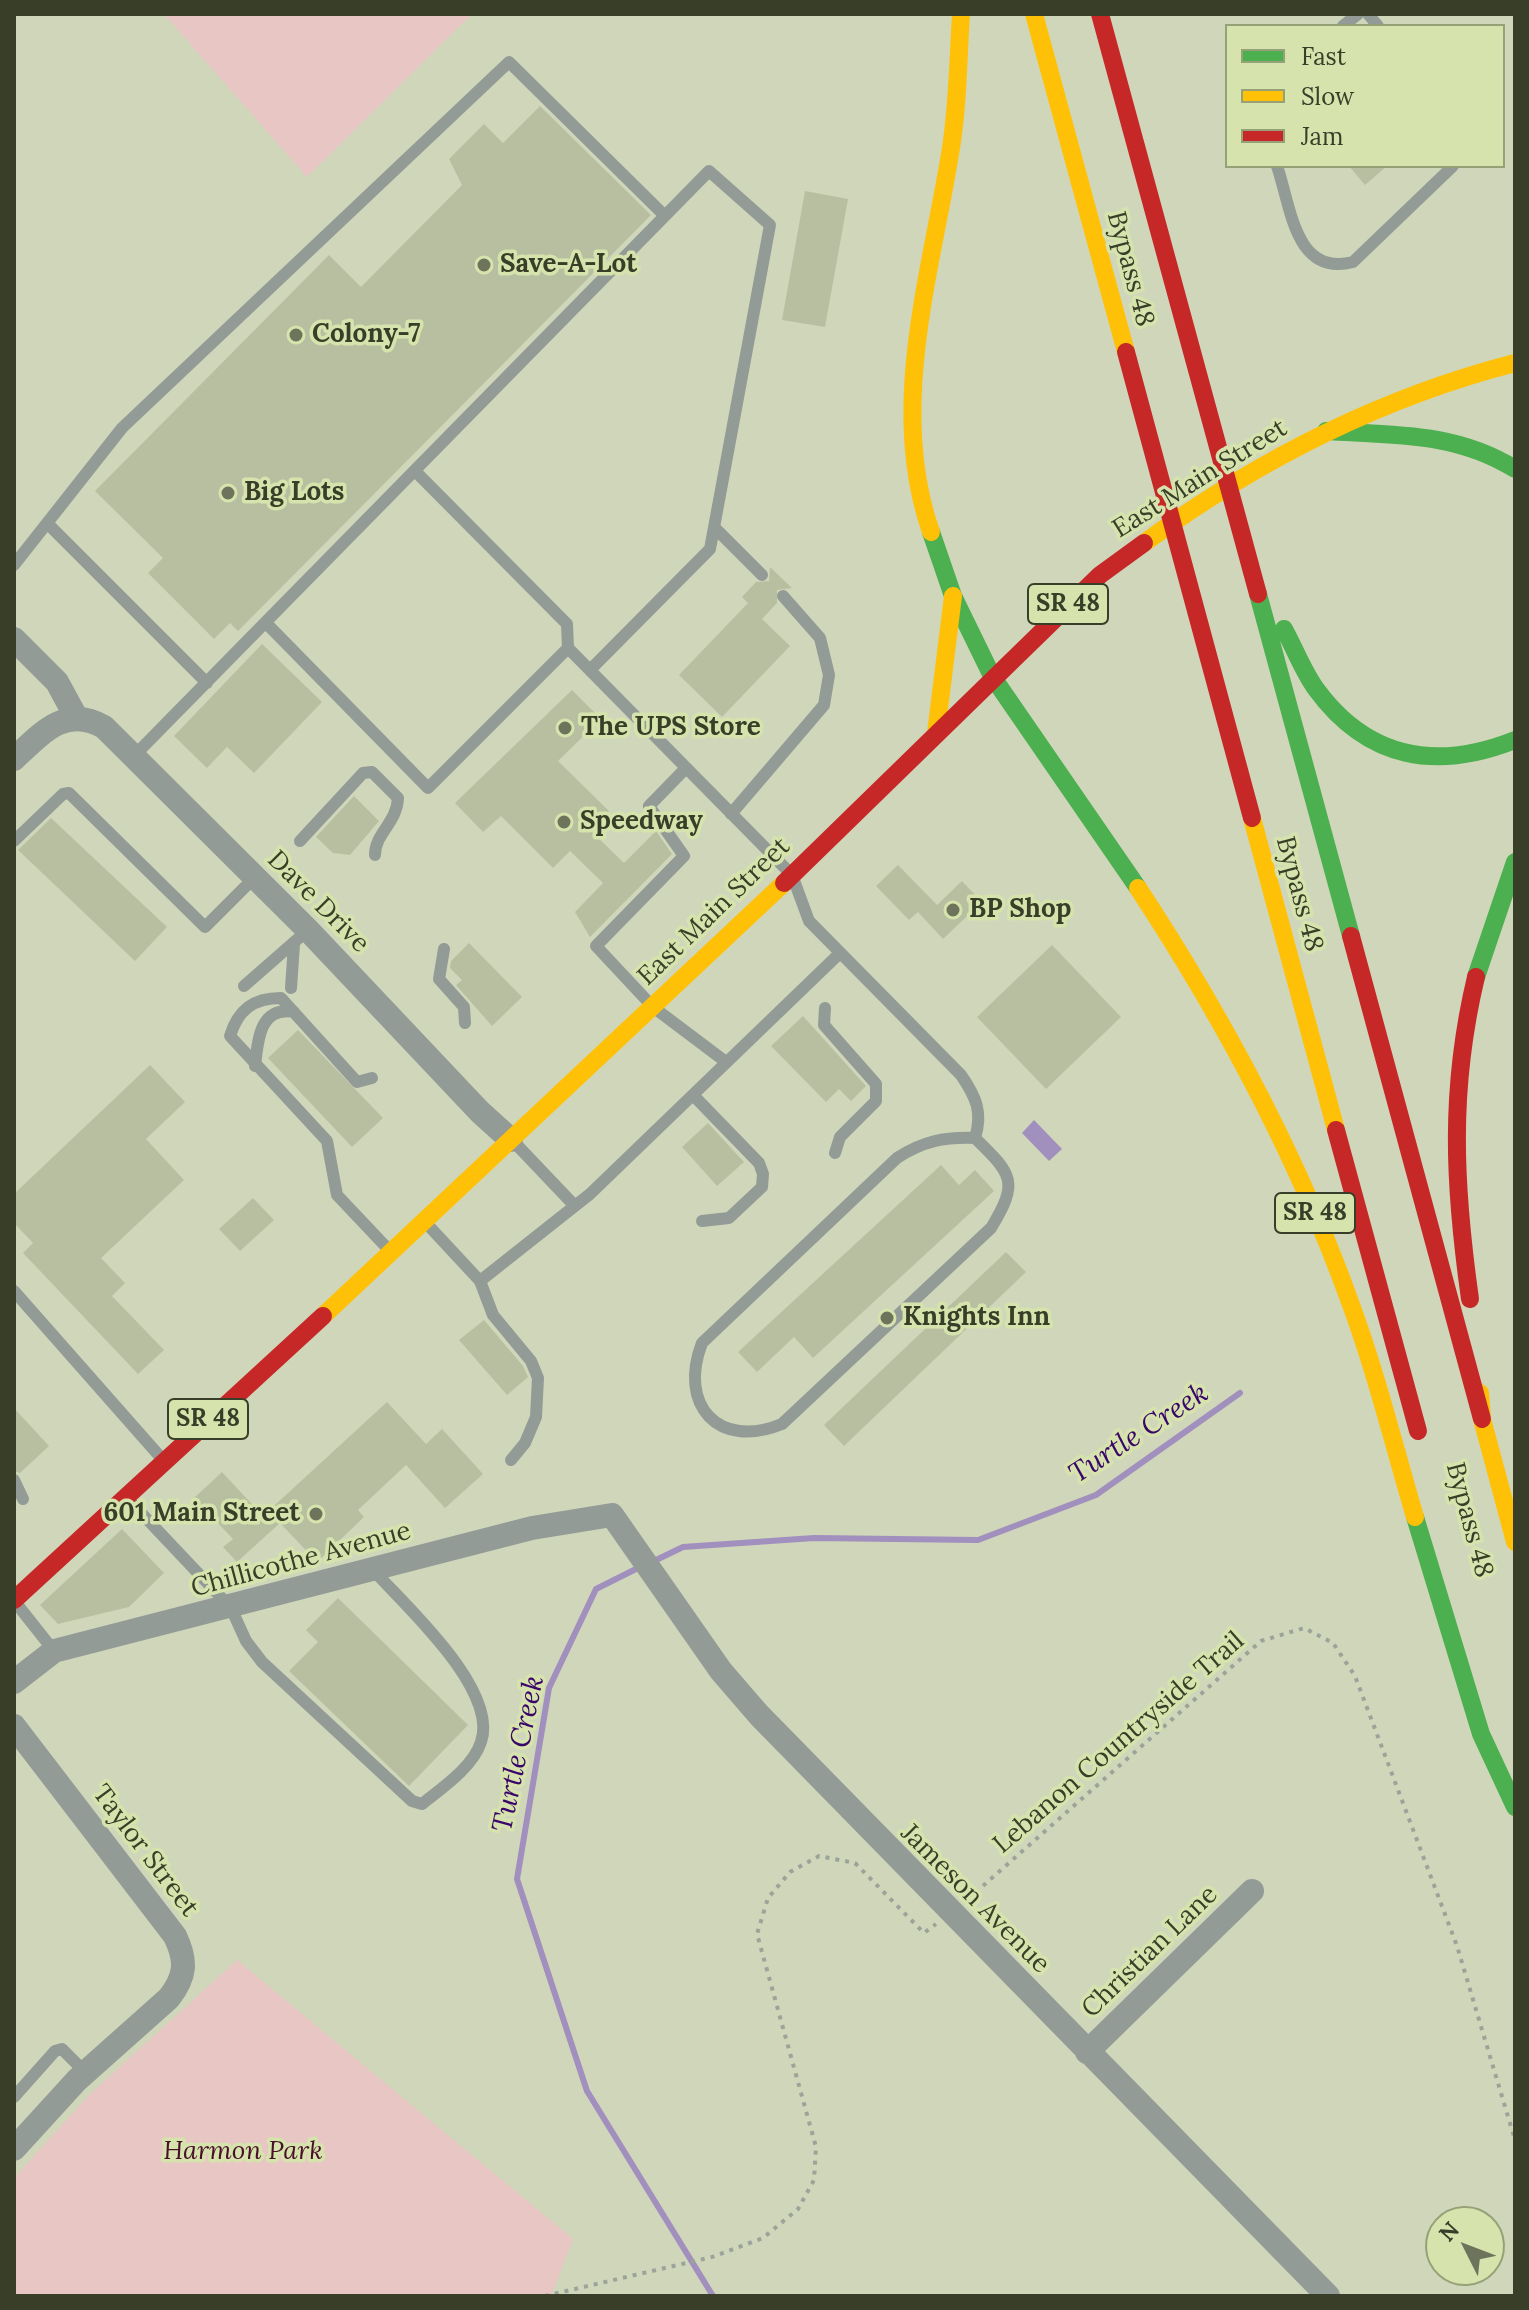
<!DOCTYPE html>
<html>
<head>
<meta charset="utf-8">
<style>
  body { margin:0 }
  #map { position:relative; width:1529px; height:2310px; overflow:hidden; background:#d0d6ba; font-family:Lora,serif }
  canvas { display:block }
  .frame { position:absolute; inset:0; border:16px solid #393e28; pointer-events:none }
  .legend { position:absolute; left:1225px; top:24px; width:280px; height:144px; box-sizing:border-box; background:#d6e3ad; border:2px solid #97a178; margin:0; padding:10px 14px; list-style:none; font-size:24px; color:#393e28 }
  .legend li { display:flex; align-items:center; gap:16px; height:40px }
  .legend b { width:40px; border:2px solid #97a178 }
  .north { position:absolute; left:1425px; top:2206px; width:80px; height:80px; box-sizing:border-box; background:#d6e3ad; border:2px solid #97a178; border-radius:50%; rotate:312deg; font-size:22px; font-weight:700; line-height:32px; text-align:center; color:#393e28 }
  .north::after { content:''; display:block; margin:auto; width:28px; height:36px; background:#6e735b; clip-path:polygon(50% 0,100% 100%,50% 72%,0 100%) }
</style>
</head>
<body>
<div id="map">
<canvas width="1529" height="2310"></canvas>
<div class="frame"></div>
<ul class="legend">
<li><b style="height:10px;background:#4caf50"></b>Fast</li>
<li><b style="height:10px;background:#ffc107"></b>Slow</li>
<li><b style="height:10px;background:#c62828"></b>Jam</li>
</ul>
<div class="north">N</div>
</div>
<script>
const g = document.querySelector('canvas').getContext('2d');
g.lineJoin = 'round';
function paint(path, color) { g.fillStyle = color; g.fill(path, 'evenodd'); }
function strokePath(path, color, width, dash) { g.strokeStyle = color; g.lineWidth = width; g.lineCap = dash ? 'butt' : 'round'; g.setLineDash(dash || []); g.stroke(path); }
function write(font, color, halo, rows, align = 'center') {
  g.font = font + ' Lora,serif'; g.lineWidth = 7; g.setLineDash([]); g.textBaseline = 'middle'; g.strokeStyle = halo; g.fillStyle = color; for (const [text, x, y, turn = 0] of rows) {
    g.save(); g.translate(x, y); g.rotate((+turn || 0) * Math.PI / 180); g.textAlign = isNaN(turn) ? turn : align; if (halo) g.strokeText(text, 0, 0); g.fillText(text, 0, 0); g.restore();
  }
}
const green = new Path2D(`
  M164 14H472L307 177Z
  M237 1960 573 2239 551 2296H14V2178L89 2095Z`);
const water = new Path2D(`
  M1034 1120 1062 1149 1049 1161 1022 1133Z`);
const stream = new Path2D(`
  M652 1562 683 1547 814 1538 978 1540 1096 1495 1240 1393
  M642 1566 596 1589 549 1688 517 1879 587 2091 713 2296`);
const building = new Path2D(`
  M540 106 651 215 238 631 230 623 214 639 148 573 163 558 95 491 329 255 361 287 462 185 449 159 484 124 503 143Z
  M1349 166H1387L1365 185Z
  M805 191 848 199 825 327 782 320Z
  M770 567 792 588 777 590V603L762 619 790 646 722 717 679 675 748 603 742 597 756 582 769 581Z
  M262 644 322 702 254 773 227 747 207 768 174 736Z
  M572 690 601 719 558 761 609 811 590 830 624 863 656 831 672 854 590 937 575 912 603 883 570 851 553 868 501 816 483 832 455 803Z
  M354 796 379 821 350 855 333 853 316 837Z
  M51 818 167 927 135 961 18 850Z
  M898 865 937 905 962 881 982 902 943 939 918 912 909 920 876 886Z
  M469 943 522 997 492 1026 456 985 462 980 450 968 451 961Z
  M1052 945 1121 1017 1046 1089 977 1017Z
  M803 1016 866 1086 851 1101 839 1089 826 1102 771 1046Z
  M298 1030 383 1118 352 1147 268 1058Z
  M150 1065 185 1102 146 1139 184 1180 101 1258 125 1283 112 1296 164 1350 138 1374 23 1253 33 1243 14 1223V1194Z
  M708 1123 744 1162 717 1186 682 1147Z
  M941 1165 959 1185 975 1170 994 1191 813 1358 794 1337 757 1372 738 1352Z
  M253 1198 274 1220 240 1251 219 1229Z
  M1006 1252 1026 1272 844 1446 824 1425Z
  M484 1320 523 1366 528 1377 507 1395 459 1340Z
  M387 1402 426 1444 442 1429 483 1474 445 1508 406 1465 358 1510 364 1517 317 1562 280 1523 237 1562 223 1547 233 1539 194 1498 222 1472 263 1516Z
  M14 1408 49 1446 20 1473 14 1471Z
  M122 1529 164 1573 129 1607 58 1624 40 1605Z
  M338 1598 468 1725 409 1786 289 1671 318 1642 306 1630Z`);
const path = new Path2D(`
  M968 1899 1261 1641 1304 1628 1333 1643 1355 1676 1457 1946 1515 2140
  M545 2296 712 2257 763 2238 798 2209 814 2180 816 2147 757 1934 768 1898 790 1872 819 1856 855 1863 924 1933 936 1924`);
const lane = new Path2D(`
  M1368 14 1378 26
  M1343 26 1358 14
  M1277 166C1291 207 1295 277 1353 262L1453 166
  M415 471 567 624 568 648 792 875 809 921 961 1075C976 1097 983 1112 975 1138 944 1137 923 1141 897 1158L702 1343C678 1405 718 1450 782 1424L991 1228C1019 1182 1013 1175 975 1138
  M47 523 207 683
  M714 527 762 575
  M14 565 122 428 509 62 665 216
  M266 623 428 788 568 648
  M133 757 709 171 770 225 710 549 590 670
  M686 768 649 806 684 856 596 946 653 1007 726 1062
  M731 814 824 705 829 675 820 638 783 596
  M14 841 63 794 69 793 205 927 255 877
  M300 841 363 773 372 772 398 798C397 823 375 833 375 855
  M444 949 439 979 464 1007 465 1023
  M244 986 308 930
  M291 988 294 944
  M825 1008 824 1025 876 1084V1101L840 1137 835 1153
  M255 1066C258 1041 259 1006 294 1012
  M372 1078 357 1082 281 998C253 998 238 1010 230 1036L327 1141 337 1195 389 1250
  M693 1095 759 1163 763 1174 762 1187 729 1218 702 1221
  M514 1142 573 1204
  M427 1224 480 1281 493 1315 531 1361 538 1378 536 1417 525 1443 511 1460
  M480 1281 590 1194 840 953
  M14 1291 163 1460
  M14 1480 23 1499
  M127 1498 231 1608 246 1641 262 1662 412 1801 422 1804C442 1788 473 1767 481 1742 499 1690 406 1606 374 1571
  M16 1603 54 1651
  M14 2097 55 2051 62 2049 85 2072`);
const street = new Path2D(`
  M14 639 57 682 76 717
  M14 759C42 733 65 705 104 727L308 930 480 1112 511 1140
  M14 1682 54 1651 532 1528 612 1515 721 1671 759 1715 1328 2296
  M14 1726 175 1936C187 1961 186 1976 169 1998L77 2080 14 2149
  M1087 2052 1252 1891`);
const fast = new Path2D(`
  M1326 431C1393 435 1456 432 1515 469
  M931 532 953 596 992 676 1138 888
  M1258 594 1351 936
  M1284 629C1295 649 1303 671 1316 689 1368 760 1437 771 1515 740
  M1476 977 1515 862
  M1415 1517 1481 1734 1515 1807`);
const slow = new Path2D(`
  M1034 14 1126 352
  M931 532C888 410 930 277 950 154 958 108 958 60 961 14
  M1144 543C1258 460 1379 398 1515 363
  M936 733 953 596
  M1252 818 1336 1130
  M1138 888C1224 1019 1297 1155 1350 1302 1376 1372 1394 1446 1415 1517
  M323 1316 784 883
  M1480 1393 1482 1419 1515 1542`);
const jam = new Path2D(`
  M1100 14 1258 594
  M1126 352 1252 818
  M784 883 1100 575 1144 543
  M1351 936 1482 1419
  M1336 1130 1418 1431
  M1470 1299C1454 1185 1449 1090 1476 977
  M14 1600 323 1316`);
const markers = [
  [484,265,8,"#6e735b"],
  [296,335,8,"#6e735b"],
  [228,493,8,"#6e735b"],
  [565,728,8,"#6e735b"],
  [564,822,8,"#6e735b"],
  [953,910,8,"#6e735b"],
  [887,1318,8,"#6e735b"],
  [316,1514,8,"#6e735b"]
];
const shields = [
  [1068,604,80],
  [1315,1213,80],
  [208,1419,80]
];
const shieldNames = [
  ["SR 48",1068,604],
  ["SR 48",1315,1213],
  ["SR 48",208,1419]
];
const poiNames = [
  ["Save-A-Lot",500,265],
  ["Colony-7",312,335],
  ["Big Lots",244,493],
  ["The UPS Store",581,728],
  ["Speedway",580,822],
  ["BP Shop",969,910],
  ["Knights Inn",903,1318],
  ["601 Main Street",300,1514,"right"]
];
const streetNames = [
  ["Bypass 48",1130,269,75],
  ["East Main Street",1200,479,-32],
  ["Bypass 48",1299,894,75],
  ["Dave Drive",318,902,45],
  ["East Main Street",714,912,-44],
  ["Bypass 48",1469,1520,75],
  ["Chillicothe Avenue",301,1560,-15],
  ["Lebanon Countryside Trail",1119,1743,-41],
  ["Taylor Street",145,1851,53],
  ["Jameson Avenue",975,1899,45],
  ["Christian Lane",1150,1952,-44]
];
const parkNames = [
  ["Harmon Park",243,2152]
];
const waterNames = [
  ["Turtle Creek",1139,1434,-33],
  ["Turtle Creek",519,1754,-78]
];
paint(green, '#e7c6c3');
paint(water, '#a18fbe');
strokePath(stream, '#a18fbe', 6);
paint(building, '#b8bfa1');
strokePath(path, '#9ca499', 4, [4, 6]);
strokePath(lane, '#929b95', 12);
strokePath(street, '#929b95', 24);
strokePath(fast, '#4caf50', 18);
strokePath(slow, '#ffc107', 18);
strokePath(jam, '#c62828', 18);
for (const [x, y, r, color] of markers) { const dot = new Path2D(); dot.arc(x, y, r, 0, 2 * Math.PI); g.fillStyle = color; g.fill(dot); strokePath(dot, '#d6e3ad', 3); }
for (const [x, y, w] of shields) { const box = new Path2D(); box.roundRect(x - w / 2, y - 20, w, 40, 6); g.fillStyle = '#d6e3ad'; g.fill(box); strokePath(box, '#393e28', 2); }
write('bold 24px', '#393e28', null, shieldNames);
write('bold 26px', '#393e28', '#d6e3ad', poiNames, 'left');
write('26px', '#393e28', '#d6e3ad', streetNames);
write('italic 26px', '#4b1029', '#d6e3ad', parkNames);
write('italic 28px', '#3a056a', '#d6e3ad', waterNames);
</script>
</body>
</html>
